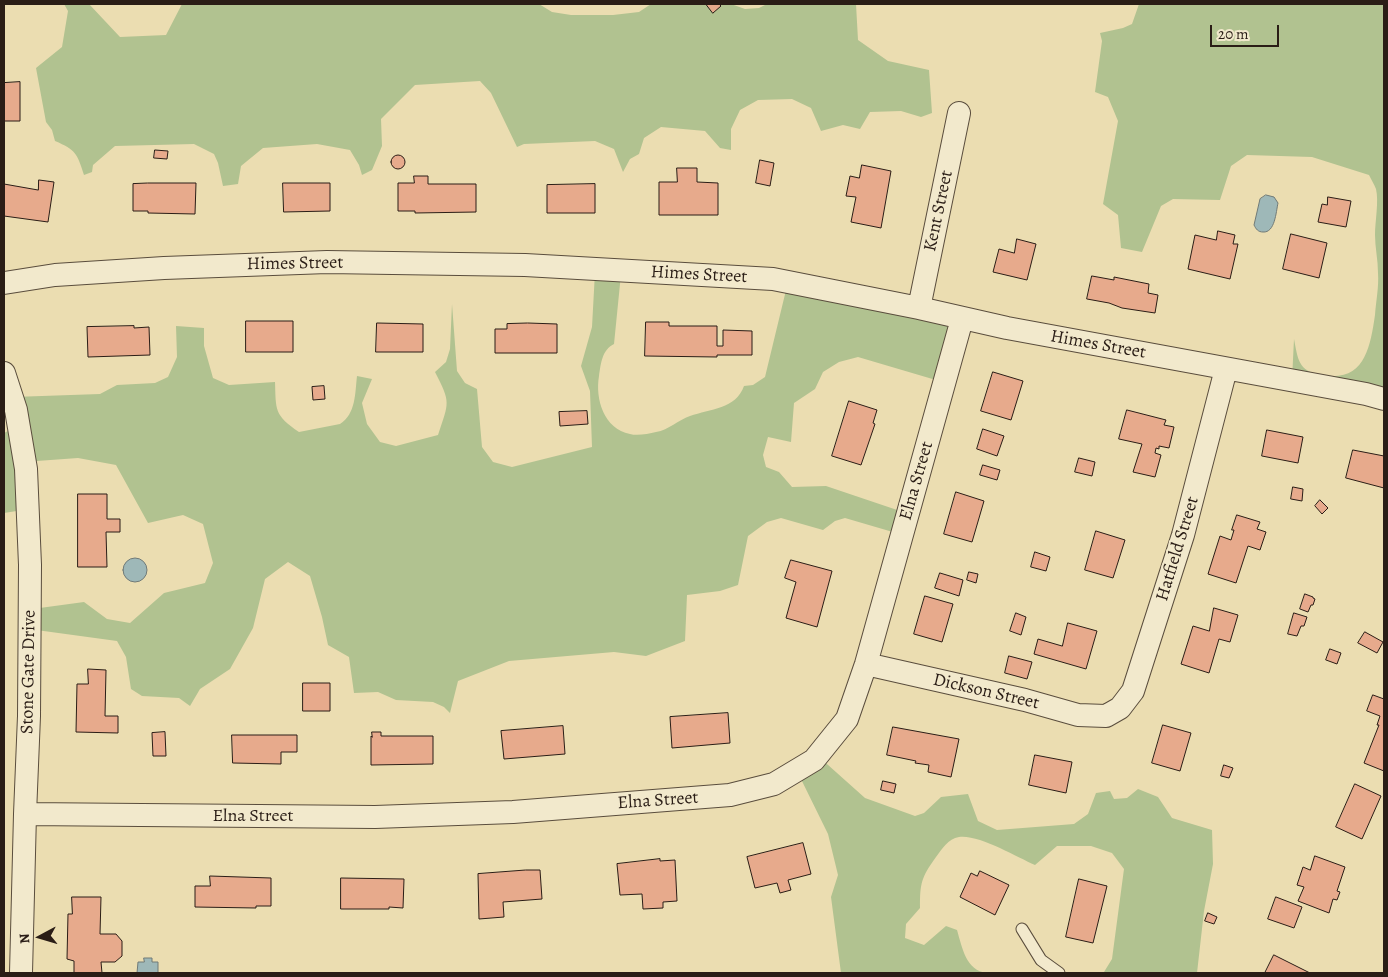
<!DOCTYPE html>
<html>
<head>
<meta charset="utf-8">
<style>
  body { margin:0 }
  #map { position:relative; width:1388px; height:977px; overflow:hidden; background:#ebddb1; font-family:Alegreya,serif }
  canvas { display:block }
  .frame { position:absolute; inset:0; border:5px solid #2a1d16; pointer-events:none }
  .north { position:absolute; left:15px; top:912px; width:50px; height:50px; -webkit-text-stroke:4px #f2e9cc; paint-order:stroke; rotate:264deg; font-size:14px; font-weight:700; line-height:20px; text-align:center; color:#2a1d16 }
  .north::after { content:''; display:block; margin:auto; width:18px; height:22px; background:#2a1d16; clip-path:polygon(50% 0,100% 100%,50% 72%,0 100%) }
  .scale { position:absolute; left:1210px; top:25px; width:69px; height:22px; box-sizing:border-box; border:2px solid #2a1d16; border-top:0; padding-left:6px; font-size:15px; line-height:18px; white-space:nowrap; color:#2a1d16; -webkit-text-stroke:4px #f2e9cc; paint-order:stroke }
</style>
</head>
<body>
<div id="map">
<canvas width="1388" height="977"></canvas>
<div class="frame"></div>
<div class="north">N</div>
<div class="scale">20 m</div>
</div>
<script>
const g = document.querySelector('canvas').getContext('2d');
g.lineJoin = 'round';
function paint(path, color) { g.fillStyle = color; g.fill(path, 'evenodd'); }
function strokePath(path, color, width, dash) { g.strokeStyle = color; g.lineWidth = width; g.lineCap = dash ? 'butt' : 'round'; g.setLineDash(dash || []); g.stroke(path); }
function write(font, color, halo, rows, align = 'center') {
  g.font = font + ' Alegreya,serif'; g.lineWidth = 4; g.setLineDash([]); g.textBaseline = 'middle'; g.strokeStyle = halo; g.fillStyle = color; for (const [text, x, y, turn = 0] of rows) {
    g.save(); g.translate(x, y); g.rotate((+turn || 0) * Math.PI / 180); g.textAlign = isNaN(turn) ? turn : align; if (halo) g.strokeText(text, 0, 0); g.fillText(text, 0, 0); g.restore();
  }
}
const green = new Path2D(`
  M64 4H89L120 37 166 35 182 4H539L552 12 571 15H613L639 12 651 4H731L745 9 759 8 767 4H856L858 40 888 61 929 70 932 113 921 117 901 111 870 112 860 129 843 125 821 131 811 108 792 99 758 100 740 110 731 129V150L720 148 705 131 661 127 644 138 639 154 630 159 623 172 614 149 595 141 524 144 517 147 491 93 480 81 415 85 381 119 382 146 372 170 362 175 359 165 350 150 317 144 263 148 241 166 238 184 223 186 218 163 214 154 194 144 115 146 93 165 92 172 84 175C77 153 76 150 55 141L52 130 46 122 36 68 62 47 68 11Z
  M1139 4H1384V401L1292 380 1294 339C1298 359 1298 371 1321 375 1364 383 1370 349 1375 315 1376 301 1379 287 1378 273 1378 260 1375 247 1375 235 1375 222 1379 201 1376 189 1374 184 1371 179 1369 175L1312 157 1247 155 1231 166 1220 200 1173 199 1161 206 1142 252 1121 248 1118 215 1103 204 1118 121 1108 97 1095 92 1102 41 1100 33 1123 28 1132 24Z
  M595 272 621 274 614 344C602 350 601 363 599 376 595 399 604 429 630 434 637 436 648 434 656 432 669 430 678 420 690 416 710 409 736 409 744 386L753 385 765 377 787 286 973 320 946 383 858 357 839 362 823 372 815 389 794 403 791 442 768 437 763 455 766 467 779 472 792 487 826 486 909 514 903 535 845 518 835 521 823 530 781 518 767 522 748 536 738 585 720 591 687 595 685 641 646 656 614 652 509 661 458 681 450 713 444 707 433 702 396 700 378 692 354 693 349 657 328 645 322 617 310 576 288 562 265 579 253 628 230 669 200 689 190 706 179 698 142 696 131 689 126 657 117 641 29 629 25 610 84 602 107 619 130 623 164 593 205 583 213 563 203 524 183 515 148 523 116 465 78 458 23 462V510L4 513V433L8 431 13 397 100 394 117 385 155 383 168 377 177 357 176 326 204 328V346L213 378 229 385 275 382C276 410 274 415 299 432L340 424C356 414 355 393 357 376L372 379 362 403 367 424 380 442 396 446 438 435C449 402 451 403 435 372L446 362 450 349 452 304 457 371 465 383 477 389 482 447 493 462 512 467 592 447 590 391 581 366 592 327Z
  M818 756 865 798 915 816 924 813 941 797 968 794 978 821 997 830 1074 824 1088 814 1096 793 1110 791 1114 799 1127 798 1138 789 1158 797 1172 818 1212 830 1213 864 1204 911 1197 973H1100L1104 972 1112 959 1124 869 1112 853 1091 846H1057L1035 865C1017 857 978 834 959 837 948 839 942 849 936 857 921 878 920 883 920 908L906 924 905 938 924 945 946 926 957 930C962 947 966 971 987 973H841L831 897 838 875 828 834 798 773Z`);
const water = new Path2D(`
  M1266 195 1274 197 1278 203C1276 212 1275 233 1263 232 1258 232 1256 229 1254 225L1260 199Z
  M123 570a12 12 0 1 1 24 0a12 12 0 1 1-24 0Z
  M144 958H152V962H158V973H137L138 962H144Z`);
const building = new Path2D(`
  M706 4H719L721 6 713 13Z
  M20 82V121H4V83Z
  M155 150 168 151 167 159 154 158Z
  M391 162a7 7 0 1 1 14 0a7 7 0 1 1-14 0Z
  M760 160 774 163 770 186 756 183Z
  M862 165 891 171 881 228 851 222 856 197 846 196 850 176 859 178Z
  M677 168H697V182L718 183V215H659V182H677Z
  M414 176H428V184H476V212L415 213V211H398V183H414Z
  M39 180 54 182 48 222 4 216V184L38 190Z
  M148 183H196L195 214 148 213V211H133V184Z
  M283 183H330V211L284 212Z
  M595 184V213H547V185Z
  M1328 197 1351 201 1346 227 1318 222 1322 204 1327 205Z
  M1218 231 1235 235 1233 244H1238L1230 279 1188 269 1195 235 1216 240Z
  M1291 234 1327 243 1319 278 1283 269Z
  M1017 239 1036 244 1027 280 993 272 999 249 1014 253Z
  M1092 276 1114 280V277L1149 284 1148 293 1158 295 1155 313 1122 308 1109 303 1087 299Z
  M246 321H293V352H246Z
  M646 322H669V326H717V346H723V330L752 331V355H717V357L645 356Z
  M377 323 423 324V352H376Z
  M528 323 557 324V353H495V329H507V324Z
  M134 326V328L149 327 150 355 88 357 87 327Z
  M993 372 1023 381 1011 420 981 411Z
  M324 386 325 399 313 400 312 387Z
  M849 401 877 410 873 423 875 424 861 465 832 456Z
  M1127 410 1166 420 1164 425 1174 427 1169 448 1159 446V449L1156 448 1155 453 1161 455 1155 477 1133 472 1142 444 1119 439Z
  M587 411 588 424 560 426 559 412Z
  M983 429 1004 436 997 456 977 449Z
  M1267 430 1303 437 1298 463 1262 456Z
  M1353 450 1384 456V488L1346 478Z
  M1079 458 1095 462 1092 476 1075 472Z
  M983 465 1000 470 997 480 980 475Z
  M1293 487 1303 489 1302 501 1291 499Z
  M956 492 984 501 972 542 944 534Z
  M78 494H107V519H120V532H106L107 567H78Z
  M1320 500 1328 508 1322 514 1315 506Z
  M1237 515 1260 522 1257 529 1266 532 1260 550 1248 546 1236 583 1208 574 1220 536 1231 540 1234 530H1232Z
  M1096 531 1125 540 1113 578 1085 570Z
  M1035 552 1050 557 1046 571 1031 567Z
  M791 560 832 571 817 627 786 618 796 582 785 578Z
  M969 572 978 574 976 583 967 580Z
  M940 573 963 580 959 596 935 588Z
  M1305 594 1313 597V598L1315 599 1313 605H1311L1308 612 1300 609Z
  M925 596 953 604 942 642 914 634Z
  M1214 608 1238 615 1230 642 1219 639 1209 673 1181 664 1193 626 1209 631Z
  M1016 613 1026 617 1021 635 1010 631Z
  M1294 613 1307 617 1304 626H1301L1297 636 1288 634Z
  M1068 623 1097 631 1086 669 1034 654 1038 639 1062 646Z
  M1365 632 1383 642 1377 653 1358 643Z
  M1330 649 1341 653 1337 664 1326 660Z
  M1009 656 1032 662 1027 679 1005 673Z
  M88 669 106 670 105 716H118V733L76 732 77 684H88Z
  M303 683H330V711H303Z
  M1373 695 1384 699V771L1364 763 1379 725H1377L1380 716 1367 711Z
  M728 713 730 743 672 748 670 717Z
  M1163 725 1191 733 1180 771 1152 763Z
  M563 726 565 754 504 759 501 731Z
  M893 727 959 739 951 777 928 772 929 765 915 763 916 761 887 755Z
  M165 732 166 756H153L152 733Z
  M372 732H381V736H433V764L371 765V736L372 737Z
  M232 735H297V752H281V764L233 763Z
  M1035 755 1072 762 1066 793 1029 785Z
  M1224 765 1233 768 1229 778 1221 776Z
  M883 781 896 784 894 793 881 790Z
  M1355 784 1381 796 1362 839 1336 827Z
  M803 843 811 874 788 880 791 890 780 893 777 883 755 888 747 857Z
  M1315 856 1345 867 1337 891 1340 892 1337 900 1333 899 1329 913 1298 901 1304 887 1297 885 1303 867 1310 870Z
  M660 859V861L675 860 677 901 663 902V908L643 909 642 894 620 895 617 864Z
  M526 870H540L542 899 503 902 504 917 479 919 478 874Z
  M980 871 1009 885 995 915 960 897 971 873 977 876Z
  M210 876 271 878V906H256V908L195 907V886H210Z
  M341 878 404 879 403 908 389 907V909H341Z
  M1079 879 1107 886 1093 943 1066 937Z
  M72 897H101L100 934H116L122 941V956L115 962H101L102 973H74V961L67 959 68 914H72Z
  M1276 897 1302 907 1294 928 1268 919Z
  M1208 913 1217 917 1214 924 1205 921Z
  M1274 955 1310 973H1265Z`);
const service = new Path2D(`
  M1022 929 1041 960 1059 973`);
const minor = new Path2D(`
  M4 283 55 275 164 268 327 262 525 265 773 279 919 308 1007 328 1366 394 1384 399
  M919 308 959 113
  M4 373 16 410 26 469 30 565 29 716 25 814 21 973
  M866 664 1025 700 1078 715 1106 716 1120 708 1133 691 1183 535 1226 369
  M25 814 375 817 513 812 730 795 774 784 814 760 847 719 866 664 962 319`);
const streetNames = [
  ["Kent Street",939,211,-78],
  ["Himes Street",295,264,-1],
  ["Himes Street",699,275,3],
  ["Himes Street",1098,345,10],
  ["Elna Street",917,481,-74],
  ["Hatfield Street",1178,549,-73],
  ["Stone Gate Drive",29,672,-89],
  ["Dickson Street",986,692,13],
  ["Elna Street",658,801,-4],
  ["Elna Street",253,817]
];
paint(green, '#b1c290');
paint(water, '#9eb8b8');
strokePath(water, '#707a77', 1);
paint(building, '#e7aa8c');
strokePath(building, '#2a1d16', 1);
strokePath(service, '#5a4d3d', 13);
strokePath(minor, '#5a4d3d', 24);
strokePath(service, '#f2e9cc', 11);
strokePath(minor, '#f2e9cc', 22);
write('18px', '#2a1d16', '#f2e9cc', streetNames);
</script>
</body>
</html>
